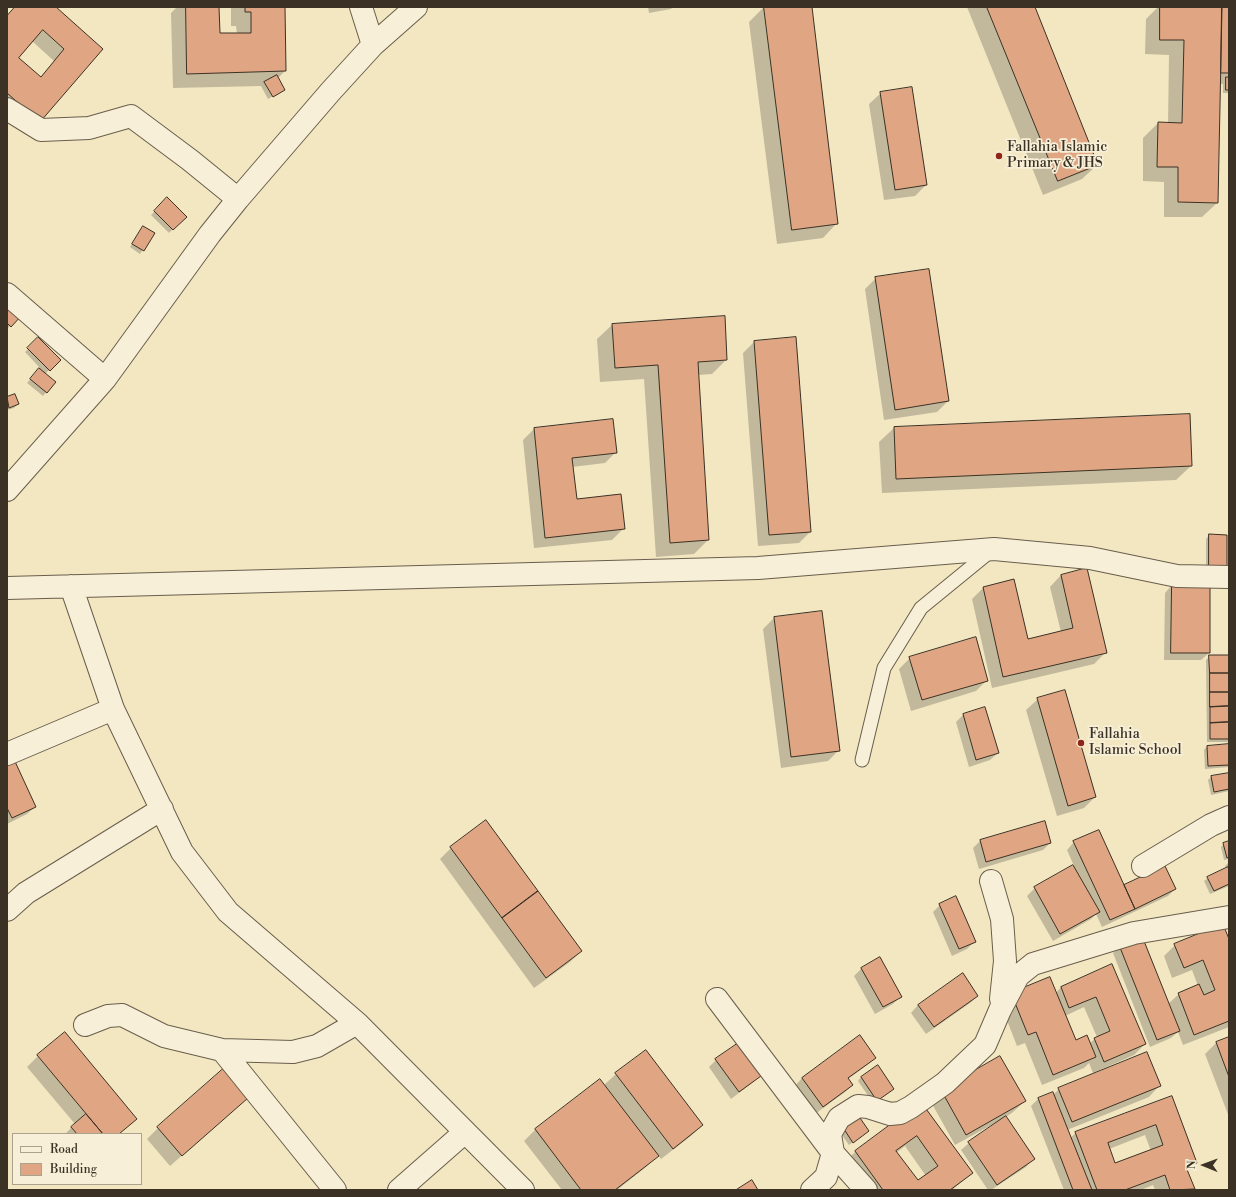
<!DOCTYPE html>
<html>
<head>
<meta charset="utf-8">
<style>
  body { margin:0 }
  #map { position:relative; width:1236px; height:1197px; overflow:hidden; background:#f3e7c2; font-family:"Libre Bodoni",serif }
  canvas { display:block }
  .frame { position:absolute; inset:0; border:8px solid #3b3124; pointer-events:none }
  .legend { position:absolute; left:12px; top:1133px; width:130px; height:52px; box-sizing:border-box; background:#f7efd7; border:1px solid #aca38f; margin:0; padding:5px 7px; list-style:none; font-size:12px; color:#3b3124 }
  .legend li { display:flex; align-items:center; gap:8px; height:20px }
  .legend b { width:20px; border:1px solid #aca38f }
  .north { position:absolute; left:1184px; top:1145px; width:40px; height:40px; -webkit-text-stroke:3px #f7efd7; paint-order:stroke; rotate:271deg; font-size:11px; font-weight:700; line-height:16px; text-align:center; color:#3b3124 }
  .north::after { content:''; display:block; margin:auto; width:14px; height:18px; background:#3b3124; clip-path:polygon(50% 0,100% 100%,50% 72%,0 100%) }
</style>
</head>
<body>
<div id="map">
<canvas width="1236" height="1197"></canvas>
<div class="frame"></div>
<ul class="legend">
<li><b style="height:5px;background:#f7efd7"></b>Road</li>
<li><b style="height:11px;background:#e0a582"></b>Building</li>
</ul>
<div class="north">N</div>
</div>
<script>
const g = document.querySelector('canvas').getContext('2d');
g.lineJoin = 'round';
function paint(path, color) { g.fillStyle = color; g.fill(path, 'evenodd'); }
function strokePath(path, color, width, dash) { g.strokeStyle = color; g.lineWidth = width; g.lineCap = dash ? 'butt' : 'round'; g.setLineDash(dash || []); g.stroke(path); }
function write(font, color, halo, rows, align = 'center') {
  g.font = font + ' "Libre Bodoni",serif'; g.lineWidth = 3.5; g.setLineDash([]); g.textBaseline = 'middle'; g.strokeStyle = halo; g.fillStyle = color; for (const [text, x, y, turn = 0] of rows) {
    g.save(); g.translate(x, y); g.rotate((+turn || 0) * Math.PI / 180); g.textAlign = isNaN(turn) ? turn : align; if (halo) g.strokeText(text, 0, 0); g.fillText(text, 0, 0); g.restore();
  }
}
const shadow = new Path2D(`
  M15 7H55L102 49 7 114V16ZM32 41 54 61 40 78 17 58Z
  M177 7H218L219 34H237L236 26H231V7H284L285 71 277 79 284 90 268 99 261 86 173 88 171 13Z
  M648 7H673L671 9 649 13Z
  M764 7H811L837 223 823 238 777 244 749 22Z
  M967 7H1034L1097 165 1082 179 1043 195Z
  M1158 7H1229V93H1223V84H1220L1217 203 1202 217H1164V182L1143 181V138L1158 123 1168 124 1169 55 1145 54 1146 19Z
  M881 93 926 185 915 196 884 200 869 104Z
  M167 199 185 217 169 233 151 215Z
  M143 227 153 234 140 254 130 247Z
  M876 278 948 401 937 412 884 420 865 289Z
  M7 302 20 315 7 329Z
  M612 325 726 360 712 374 698 375 708 540 694 554 656 557 644 379 600 382 597 339Z
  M38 339 59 360 45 374 55 382 43 396 27 383 40 368 25 352Z
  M754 342 810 532 799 543 758 546 743 353Z
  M15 395 18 404 14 408 7 410V398Z
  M612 420 616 452 605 463 572 467 576 500 624 528 612 540 534 548 523 440 534 429Z
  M894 428 1191 466 1176 480 882 493 879 442Z
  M1209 535 1226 567 1206 570V539Z
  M1061 575 1105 653 1094 664 992 688 972 599 983 588 1013 580 1027 640 1061 632 1050 587Z
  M1172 585 1209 653 1201 660H1164L1165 593Z
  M774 618 839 750 828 761 781 768 763 629Z
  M1210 656H1229V742H1207L1206 660Z
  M910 658 987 680 976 691 911 711 899 669Z
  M1038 699 1095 797 1084 808 1057 816 1026 710Z
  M963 715 998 753 990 760 969 767 956 722Z
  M1229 745V767L1205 769 1204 750 1207 746Z
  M7 759 35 807 27 814 7 824Z
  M1229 774V791L1211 795 1208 780 1211 777Z
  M980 841 1050 843 1043 850 979 869 973 848Z
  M1074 842 1124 887 1175 889 1168 896 1102 927 1096 914 1091 919 1053 941 1027 896 1035 888 1074 866 1067 850Z
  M1229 842V859L1224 860 1221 847 1224 844Z
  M451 848 581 951 570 962 534 988 440 859Z
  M1229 862V886L1210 894 1204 881 1208 878 1227 869 1225 866Z
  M940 905 974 942 967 949 952 956 933 912Z
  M1229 942V1027L1183 1045 1178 1032 1171 1038 1150 1047 1113 953 1120 946 1168 1004 1179 994 1198 986 1192 970 1172 978 1164 956 1175 945Z
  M880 958 901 996 893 1004 875 1014 854 976 861 969Z
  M1112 966 1145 1044 1134 1055 1093 1073 1089 1063 1084 1068 1042 1085 1025 1043 1017 1046 1001 1005 1056 993 1061 987ZM1084 1007 1097 1037 1090 1043 1075 1042 1065 1016Z
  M977 996 970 1003 926 1034 911 1013 918 1005Z
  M859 1037 874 1058 867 1065 848 1079 852 1085 845 1092 815 1114 795 1086 802 1078Z
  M1229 1038V1117L1205 1054 1216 1043Z
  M38 1056 136 1119 119 1134H65L75 1124 27 1067Z
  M716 1060 759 1076 752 1083 731 1099 709 1067Z
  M616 1074 702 1125 691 1136 661 1159 658 1155 646 1167 617 1190H562L524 1141 535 1130 600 1080 604 1085Z
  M861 1077 893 1089 873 1103 858 1081Z
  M1160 1085 1149 1097 1067 1130 1070 1138 1076 1133 1171 1097 1196 1163 1187 1171 1193 1189 1155 1190 1153 1185 1141 1190H1064L1031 1106 1038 1099 1053 1095 1059 1089ZM1145 1135 1151 1151 1114 1164 1109 1149Z
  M942 1090 1025 1101 1013 1112 1006 1117 1033 1159 1026 1167 991 1190H988L961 1150 969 1143 996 1124 995 1123 955 1145 931 1102Z
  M247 1098 170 1166 147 1139 158 1128Z
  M921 1103 972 1173 952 1190H864L844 1163 855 1152ZM905 1146 926 1176 918 1182 896 1153Z
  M842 1127 868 1131 849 1145 839 1131Z`);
const building = new Path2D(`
  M15 7H56L103 49 40 122 7 93V16ZM43 30 64 49 41 77 19 58Z
  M186 7H219L220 33H251V12H245V7H285L286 71 187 74Z
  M764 7H812L838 224 792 230Z
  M987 7H1035L1098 165 1058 181Z
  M1160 7H1222L1218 203 1178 202V167H1157L1158 122 1182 123 1184 40H1160Z
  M1222 7H1229V73H1221Z
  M277 75 285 90 273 97 264 82Z
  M1226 77H1229V90H1226Z
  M912 87 927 185 895 190 880 92Z
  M167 197 187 217 173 230 154 211Z
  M143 226 155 233 144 251 132 244Z
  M929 269 949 401 895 410 875 277Z
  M7 301 22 315 11 327 7 323Z
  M725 316 727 360 698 362 709 540 670 543 658 365 615 368 612 324Z
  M38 337 61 360 50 371 27 348Z
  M796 337 811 532 769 535 754 341Z
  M39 368 56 382 47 393 30 379Z
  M15 394 19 404 9 408 7 397Z
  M1190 414 1192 466 896 479 894 427Z
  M613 419 617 453 572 458 577 499 621 494 625 529 545 538 534 428Z
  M1209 534 1227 535V568L1209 567Z
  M1087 568 1107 653 1003 677 983 587 1014 579 1028 639 1073 628 1061 575Z
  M1172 584 1210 585V653H1171Z
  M822 611 840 751 791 757 774 617Z
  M976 637 988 681 922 700 909 657Z
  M1209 655H1229V673H1210Z
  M1210 673H1229V692H1210Z
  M1065 690 1096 797 1068 806 1037 698Z
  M1210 692H1229V706L1210 707Z
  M1229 706V722L1210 723V707Z
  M985 707 999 753 976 760 963 714Z
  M1229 722V739H1210V723Z
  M1229 744V765L1208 766 1207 746Z
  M12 755 36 807 12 818 7 808V757Z
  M1229 773V789L1214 792 1211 776Z
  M486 820 538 891 502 918 450 847Z
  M1045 821 1051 843 986 862 980 840Z
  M1099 830 1135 909 1110 920 1073 841Z
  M1229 841V857L1227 858 1223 843Z
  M1073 865 1100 912 1060 934 1034 887Z
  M1165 866 1176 889 1135 909 1124 885Z
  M1228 867 1229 870V884L1214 891 1207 877Z
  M538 891 582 951 546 978 502 918Z
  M956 896 976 942 959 949 939 904Z
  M1223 924 1229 939V1021L1194 1035 1178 993 1199 984 1204 995 1215 990 1203 960 1184 968 1174 944Z
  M1142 936 1180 1031 1157 1040 1119 945Z
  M880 957 902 997 883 1007 861 968Z
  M1112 964 1146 1044 1104 1062 1094 1038 1110 1031 1096 997 1069 1008 1061 987Z
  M963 973 978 996 934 1027 918 1005Z
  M1050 977 1076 1040 1087 1035 1096 1057 1053 1075 1036 1032 1028 1035 1011 993Z
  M65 1032 137 1119 119 1134H103L37 1055Z
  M860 1035 876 1058 848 1078 853 1085 823 1107 802 1078Z
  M1229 1037V1077L1216 1042Z
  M737 1044 761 1076 739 1092 715 1059Z
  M646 1050 703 1125 673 1149 615 1073Z
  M1147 1052 1161 1086 1072 1122 1058 1088Z
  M1000 1056 1026 1101 966 1135 941 1090Z
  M878 1065 894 1089 877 1101 861 1077Z
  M223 1069 248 1098 182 1156 157 1127Z
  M600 1079 659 1156 615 1190H581L535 1129Z
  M1053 1092 1092 1190H1073L1038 1098Z
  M1172 1096 1197 1163 1186 1167 1195 1189 1170 1190 1165 1175 1125 1190H1097L1075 1132ZM1156 1125 1163 1145 1115 1163 1108 1143Z
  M921 1102 973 1173 950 1190H883L855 1151ZM917 1136 938 1166 918 1180 896 1151Z
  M86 1114 103 1134H77L71 1127Z
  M858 1115 869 1131 853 1143 842 1126Z
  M1006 1116 1035 1159 997 1185 968 1142Z
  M752 1180 758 1190H736Z`);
const service = new Path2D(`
  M862 760 884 668 921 608 992 550`);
const minor = new Path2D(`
  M361 7 373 45
  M7 109 41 130 89 128 131 116 190 160 238 199
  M7 294 105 379
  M7 490 105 379 210 234 238 199 331 91 373 45 416 7
  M71 586 113 709 182 852 228 912 357 1023 523 1190
  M7 588 758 568 994 549 1090 558 1177 576 1229 577
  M7 754 113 709
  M1143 866 1211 825 1229 817
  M991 881 1002 919 1005 961 1001 999
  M7 910 26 893 162 809
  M717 999 833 1153 866 1190
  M85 1025 108 1016 122 1015 164 1036 222 1050 293 1052 317 1046 357 1023
  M222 1050 335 1190
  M399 1190 465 1132
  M812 1190 826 1177 833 1153 830 1134 839 1118 858 1106 868 1107 890 1114 900 1113 911 1107 945 1083 985 1045 1000 1010 1018 976 1033 964 1134 933 1229 917`);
const markers = [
  [999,156,4,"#8f2418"],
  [1081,743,4,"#8f2418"]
];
const poiNames = [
  ["Fallahia Islamic",1007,148],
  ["Primary & JHS",1007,164],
  ["Fallahia",1089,735],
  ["Islamic School",1089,751]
];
paint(shadow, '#0003');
paint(building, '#e0a582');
strokePath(building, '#3b3124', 1);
strokePath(service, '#695e4c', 15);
strokePath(minor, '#695e4c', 24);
strokePath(service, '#f7efd7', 13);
strokePath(minor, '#f7efd7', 22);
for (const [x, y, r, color] of markers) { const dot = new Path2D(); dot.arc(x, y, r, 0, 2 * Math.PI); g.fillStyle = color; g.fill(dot); strokePath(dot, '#f7efd7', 1.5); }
write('14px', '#3b3124', '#f7efd7', poiNames, 'left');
</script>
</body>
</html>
